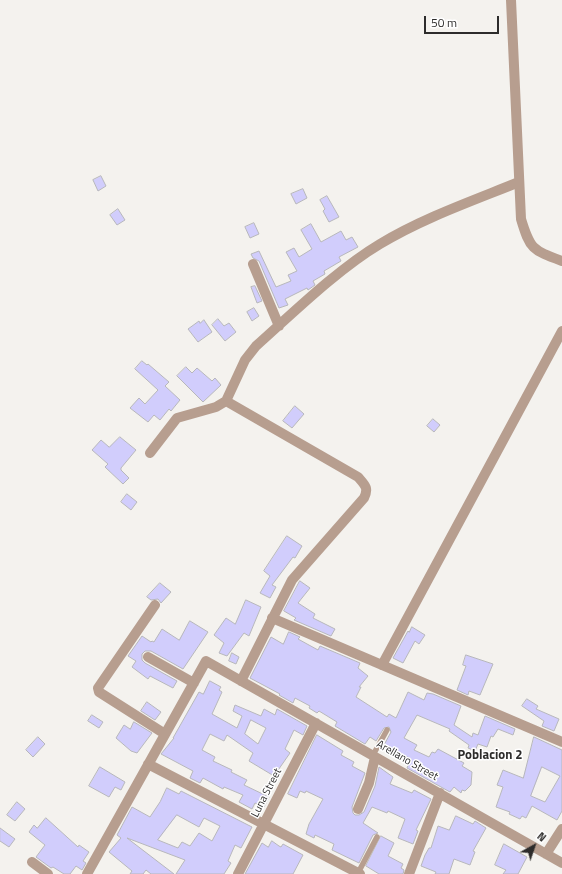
<!DOCTYPE html>
<html>
<head>
<meta charset="utf-8">
<style>
  body { margin:0 }
  #map { position:relative; width:562px; height:874px; overflow:hidden; background:#f4f2ee; font-family:"Titillium Web",sans-serif }
  canvas { display:block }
  .north { position:absolute; left:514px; top:826px; width:40px; height:40px; -webkit-text-stroke:3px #fff; paint-order:stroke; rotate:40deg; font-size:11px; font-weight:700; line-height:16px; text-align:center; color:#2d2c2b }
  .north::after { content:''; display:block; margin:auto; width:14px; height:18px; background:#2d2c2b; clip-path:polygon(50% 0,100% 100%,50% 72%,0 100%) }
  .scale { position:absolute; left:424px; top:16px; width:75px; height:18px; box-sizing:border-box; border:2px solid #2d2c2b; border-top:0; padding-left:5px; font-size:12px; line-height:14px; white-space:nowrap; color:#2d2c2b; -webkit-text-stroke:3px #fff; paint-order:stroke }
</style>
</head>
<body>
<div id="map">
<canvas width="562" height="874"></canvas>
<div class="north">N</div>
<div class="scale">50 m</div>
</div>
<script>
const g = document.querySelector('canvas').getContext('2d');
g.lineJoin = 'round';
function paint(path, color) { g.fillStyle = color; g.fill(path, 'evenodd'); }
function strokePath(path, color, width, dash) { g.strokeStyle = color; g.lineWidth = width; g.lineCap = dash ? 'butt' : 'round'; g.setLineDash(dash || []); g.stroke(path); }
function write(font, color, halo, rows, align = 'center') {
  g.font = font + ' "Titillium Web",sans-serif'; g.lineWidth = 3; g.setLineDash([]); g.textBaseline = 'middle'; g.strokeStyle = halo; g.fillStyle = color; for (const [text, x, y, turn = 0] of rows) {
    g.save(); g.translate(x, y); g.rotate((+turn || 0) * Math.PI / 180); g.textAlign = isNaN(turn) ? turn : align; if (halo) g.strokeText(text, 0, 0); g.fillText(text, 0, 0); g.restore();
  }
}
const building = new Path2D(`
  M101 176 106 186 98 191 93 180Z
  M303 189 307 198 296 204 291 194Z
  M327 196 339 217 329 222 323 211 325 209 320 200Z
  M118 209 125 220 117 225 110 215Z
  M254 223 259 234 250 238 245 227Z
  M311 224 321 242 341 231 346 240 352 237 358 247 339 257 341 261 324 271 325 274 313 281 315 285 308 290 307 288 285 299 288 305 279 308 259 261 253 258 251 254 259 251 276 287 291 281 288 275 297 271 286 252 294 248 299 257 312 249 301 230Z
  M255 286 262 301 257 303 251 287Z
  M254 308 259 316 252 321 247 312Z
  M218 319 224 326 229 323 236 332 225 341 212 325Z
  M204 320 212 332 198 342 188 329 199 321 200 323Z
  M142 361 147 365 148 364 169 382 165 386 180 400 171 411 169 409 160 420 154 415 148 422 130 408 139 398 145 404 158 390 135 369Z
  M186 367 192 373 197 368 212 381 215 378 221 385 203 402 177 376Z
  M295 406 304 414 292 428 283 421Z
  M433 419 440 425 434 432 427 426Z
  M120 437 136 450 121 468V470L129 478 123 484 105 467 108 464 92 450 101 440 109 447Z
  M127 494 137 502 131 510 121 502Z
  M287 536 302 546 295 558 293 557 272 585 276 587 270 598 260 593 270 576 264 571Z
  M300 581 310 588 298 603 315 614 313 618 335 629 331 636 294 620 296 618 284 611Z
  M160 583 171 592 161 603 158 599 151 600 147 597Z
  M246 600 261 607 249 636 244 633 227 656 219 653 224 643 214 635 226 618 235 624Z
  M190 621 208 632 183 669 151 651H145L142 654V660L145 663 177 681 173 688 150 676 148 679 132 667 136 661 128 656 142 636 151 642 152 641 154 642 162 629 179 640Z
  M412 627 425 635 419 644 415 641 403 663 393 658 408 631 409 632Z
  M289 632 300 637 298 639 318 650 320 646 360 663 358 668 368 676 359 687H361L356 697 387 717 389 714 396 718 408 692 424 700 427 693 433 694 461 706 454 725 472 737 473 733 478 735 485 716 515 729 513 735 498 729 493 737 491 736 487 747 478 744 475 751 468 748 469 745 449 731 450 729 417 715 404 738 417 745 414 750 429 757 432 752 435 753 438 749 464 763 462 766 472 772 471 785 465 791 462 790 461 793 454 787 450 792 407 768 411 759 384 745 391 732 389 727 384 728 376 741 370 737 365 744 335 726 337 722 319 711 317 713 309 708 310 706 295 698 293 703 279 695 280 694 250 678 271 637 283 644Z
  M232 653 239 657 236 664 229 661Z
  M466 655 493 664 480 695 469 691 468 695 457 690 466 666 463 665Z
  M210 681 221 687 219 690 222 692 212 714 237 728 242 716 233 711 235 705 261 716 264 709 275 715 277 709 307 726 303 735 294 730 285 749 290 753 274 776 249 761 253 753 227 735 224 741 210 734 202 750 215 757 213 761 232 770 231 772 247 780 244 785 269 797 264 807 255 803 252 809 239 802 243 795 224 787 223 789 203 778 200 783 190 778 193 771 161 754 174 738H173L199 692 203 694ZM251 720 266 728 258 744 245 734Z
  M527 699 538 706 536 709 559 719 554 731 542 726 544 721 522 706Z
  M147 702 161 712 155 720 141 711Z
  M92 715 103 722 99 728 88 721Z
  M134 722 152 733 137 753 131 751 116 738 124 725 130 729Z
  M317 735 343 751 341 755 354 762 352 766 365 773 352 807 353 813 355 815H359L364 812 375 786 379 767 393 777 390 784 412 793 414 790 431 799 416 830 418 831 413 844 398 838 405 819 388 811 387 813 372 807 363 823 378 833 373 835 359 863 332 850 334 844 315 835 314 838 306 834 309 824 323 799 306 791 305 793 300 791 297 798 288 794Z
  M38 737 45 744 33 757 26 750Z
  M534 737 562 750V811L557 820 532 806 526 818 522 816 520 819 509 814 510 812 496 807 503 787 497 785 503 770 523 778ZM542 767 560 776 545 802 531 796Z
  M100 767 125 782 121 790 115 787 109 797 89 786Z
  M167 788 179 794 181 791 252 827 241 848 235 845 228 861 231 863 224 874H176L185 860 127 838 174 874H151L146 870 143 874H130L132 871 109 852 121 838 117 835 132 807 150 817 160 802ZM177 815 199 827 204 818 220 826 212 841 199 833 190 846 182 842 178 848 158 840Z
  M17 802 25 809 15 821 7 815Z
  M456 816 473 824 475 821 486 828 473 851 475 852 470 865 454 859 449 874H435L436 872 421 866 425 855 429 848H431L438 826 449 830Z
  M46 818 78 847 79 845 89 852 83 861 86 863 82 870 76 866 70 874H64L53 867 51 868 36 857 45 845 29 832 34 825 37 828Z
  M0 828 15 839 9 847 0 841Z
  M381 836 394 843 388 856 403 864 401 868 404 870 403 874H379L366 866Z
  M272 841 279 846 281 847 283 844 303 855 293 874H245L262 843 268 847Z
  M504 844 527 857 518 874H503L506 870 495 865Z`);
const lane = new Path2D(`
  M373 755 387 730
  M358 873 377 837`);
const street = new Path2D(`
  M511 0 521 219C530 249 532 250 562 261
  M253 264 279 326
  M226 401 358 477C365 485 369 488 364 498L292 580 241 681
  M150 453 177 418 216 407 226 401 245 360 256 346C293 313 338 269 380 244 423 218 472 201 519 182
  M155 605 98 688 99 692 165 734
  M272 618 562 742
  M148 657 194 683
  M382 665 562 331
  M148 764 360 874
  M358 809 369 783 375 757
  M546 854 562 829
  M32 862 48 874
  M87 874 206 661 562 863
  M238 874 316 723
  M409 874 440 793`);
const streetNames = [
  ["Arellano Street",407,761,30],
  ["Luna Street",267,793,-63]
];
const quarterNames = [
  ["Poblacion 2",490,756]
];
paint(building, '#d1cdfc');
strokePath(building, '#b7b7bb', 1);
strokePath(lane, '#b79e8f', 5.5);
strokePath(street, '#b79e8f', 10);
write('11px', '#2d2c2b', '#fff', streetNames);
write('bold 13px', '#2d2c2b', '#fff', quarterNames);
</script>
</body>
</html>
